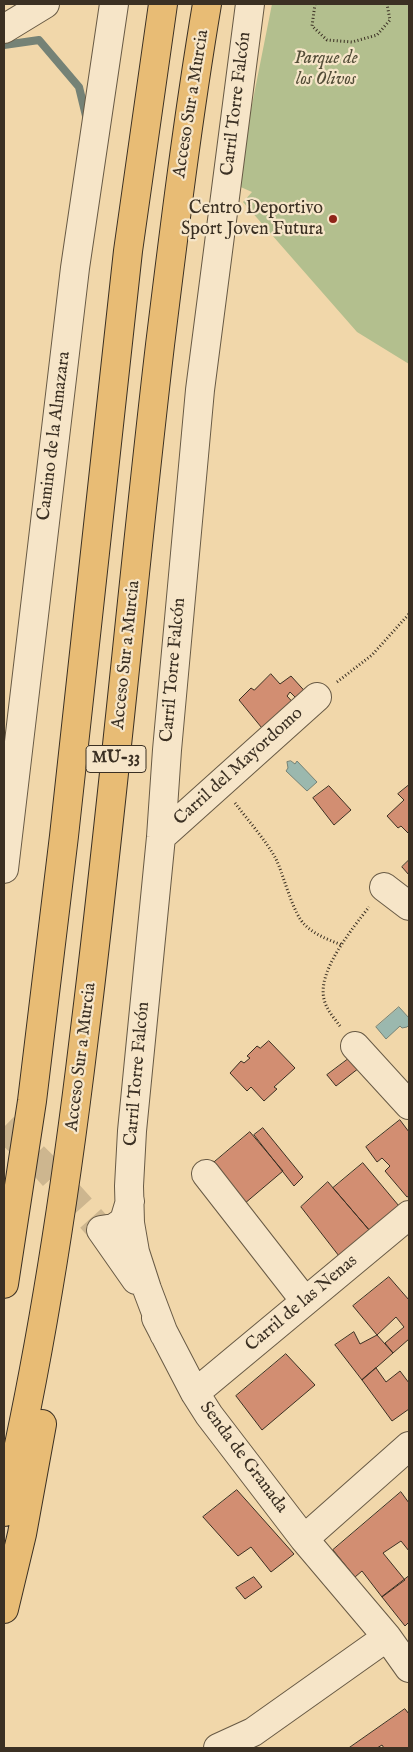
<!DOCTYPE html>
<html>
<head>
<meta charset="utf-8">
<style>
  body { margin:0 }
  #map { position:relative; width:413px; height:1752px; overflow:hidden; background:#f1d7aa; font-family:"IM FELL English",serif }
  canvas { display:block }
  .frame { position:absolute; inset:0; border:5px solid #3b3023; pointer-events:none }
</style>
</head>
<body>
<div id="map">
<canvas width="413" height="1752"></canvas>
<div class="frame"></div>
</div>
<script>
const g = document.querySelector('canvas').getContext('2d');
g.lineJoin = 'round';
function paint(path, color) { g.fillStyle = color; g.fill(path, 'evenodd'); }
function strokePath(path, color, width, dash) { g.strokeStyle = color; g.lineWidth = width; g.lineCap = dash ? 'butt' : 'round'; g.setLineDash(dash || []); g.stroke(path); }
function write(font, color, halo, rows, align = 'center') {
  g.font = font + ' "IM FELL English",serif'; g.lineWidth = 4.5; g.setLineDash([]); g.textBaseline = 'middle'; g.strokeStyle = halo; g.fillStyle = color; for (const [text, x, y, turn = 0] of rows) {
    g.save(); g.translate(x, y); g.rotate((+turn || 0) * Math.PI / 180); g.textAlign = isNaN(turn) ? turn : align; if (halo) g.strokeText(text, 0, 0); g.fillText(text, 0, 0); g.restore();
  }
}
const green = new Path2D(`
  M272 4H409V364L357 332 243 202 252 192 236 185Z`);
const water = new Path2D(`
  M291 761 295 764 297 761 317 782 307 791 286 771 288 768 287 762Z
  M399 1007 409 1018V1025L407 1027 402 1028 400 1026 386 1039 376 1027Z`);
const stream = new Path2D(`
  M4 45 39 40 79 87 87 120`);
const building = new Path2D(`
  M271 674 280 684 291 676 311 698 303 705 290 692 287 696 298 708 266 733 239 700 251 688 254 690Z
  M409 785V834L401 826 398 828 387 816 404 800 398 794Z
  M329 786 351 810 334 825 313 798Z
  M409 860V875L402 867Z
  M269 1041 295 1068 274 1087 277 1089 264 1101 251 1087 247 1091 230 1073 241 1061 244 1063 250 1058 247 1056 257 1046 260 1048Z
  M351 1057 359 1068 336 1086 327 1075Z
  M400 1120 409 1132V1196L407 1197 385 1171 390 1166 382 1158 377 1162 366 1147Z
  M263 1128 303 1177 294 1186 254 1135Z
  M250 1132 283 1171 244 1204 211 1165Z
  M363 1163 399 1206 370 1231 333 1188Z
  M328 1182 370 1231 339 1256 301 1207Z
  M389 1277 409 1300V1339L393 1353 385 1343 404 1327 396 1317 377 1335 353 1306Z
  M354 1332 360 1344 377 1335 393 1353 362 1380 335 1345Z
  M286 1354 315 1385 262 1430 236 1396Z
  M376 1368 386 1382 400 1371 409 1383V1409L392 1421 362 1380Z
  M237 1490 294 1554 271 1572 251 1547 238 1556 203 1517Z
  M401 1492 409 1503V1551L401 1541 383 1553 405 1580 382 1597 362 1571 355 1577 333 1550Z
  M409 1576V1622L405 1626 382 1597Z
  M254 1577 262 1587 245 1599 236 1588Z
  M405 1709 409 1714V1748H384L382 1745 377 1748H349Z`);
const minorTunnel = new Path2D(`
  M4 1127 43 1165 101 1230`);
const path = new Path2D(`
  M315 4 312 26 327 40 352 42 377 35 390 20 387 4
  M337 682 372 655 409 614
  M235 803C247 819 267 842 276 859 284 876 293 914 305 925 315 935 329 940 342 945
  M340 1026C334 1018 326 1009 324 999 317 971 353 928 369 907`);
const minor = new Path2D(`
  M4 29 45 4
  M161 837 317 697
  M4 869 75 268 114 4
  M384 887 409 906
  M355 1046 409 1105
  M206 1174 305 1301
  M130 1201 124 1221 114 1228 101 1230 136 1280
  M156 1318 195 1393 209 1415 304 1539 387 1637 409 1668
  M164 1334 147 1289 135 1252 130 1223 129 1186 132 1131 161 837 167 750 200 390 250 4
  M195 1393 409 1215
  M304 1539 409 1446
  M218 1748 253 1732 387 1637`);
const highway = new Path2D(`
  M4 1284 32 1101 64 836 128 251 163 4
  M4 1512C41 1355 65 1196 84 1037 113 806 133 575 160 345 174 231 188 117 207 4
  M4 1609 22 1534 42 1424`);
const markers = [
  [333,219,5,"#8f2418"]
];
const shields = [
  [116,759,60]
];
const shieldNames = [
  ["MU-33",116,759]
];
const parkNames = [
  ["Parque de",326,59],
  ["los Olivos",326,80]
];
const streetNames = [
  ["Acceso Sur a Murcia",192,104,-81],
  ["Carril Torre Falcón",237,104,-83],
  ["Camino de la Almazara",55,436,-83],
  ["Acceso Sur a Murcia",127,655,-84],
  ["Carril Torre Falcón",174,670,-85],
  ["Carril del Mayordomo",239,767,-42],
  ["Acceso Sur a Murcia",82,1057,-83],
  ["Carril Torre Falcón",138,1074,-85],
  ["Carril de las Nenas",302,1304,-40],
  ["Senda de Granada",243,1458,53]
];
const poiNames = [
  ["Centro Deportivo",323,209],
  ["Sport Joven Futura",323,230]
];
paint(green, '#b3bf8e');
paint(water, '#9bb8ae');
strokePath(water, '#758276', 1);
strokePath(stream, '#758276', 8);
paint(building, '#d28e72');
strokePath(building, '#3b3023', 1);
strokePath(minorTunnel, '#cdb68f', 28, [28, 14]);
strokePath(minor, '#685a45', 30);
strokePath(highway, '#3b3023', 30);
strokePath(path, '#3b3023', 3, [1, 2.5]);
strokePath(minor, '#f6e5c8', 28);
strokePath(highway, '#e8bc75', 28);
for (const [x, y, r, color] of markers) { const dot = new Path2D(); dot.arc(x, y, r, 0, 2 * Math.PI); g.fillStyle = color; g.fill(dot); strokePath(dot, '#f6e5c8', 2); }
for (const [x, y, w] of shields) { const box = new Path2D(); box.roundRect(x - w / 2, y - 13.5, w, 27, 4); g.fillStyle = '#f6e5c8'; g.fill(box); strokePath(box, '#3b3023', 1); }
write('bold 16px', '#3b3023', null, shieldNames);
write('italic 18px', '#534d38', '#f6e5c8', parkNames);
write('18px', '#3b3023', '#f6e5c8', streetNames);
write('18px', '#3b3023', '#f6e5c8', poiNames, 'right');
</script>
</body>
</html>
